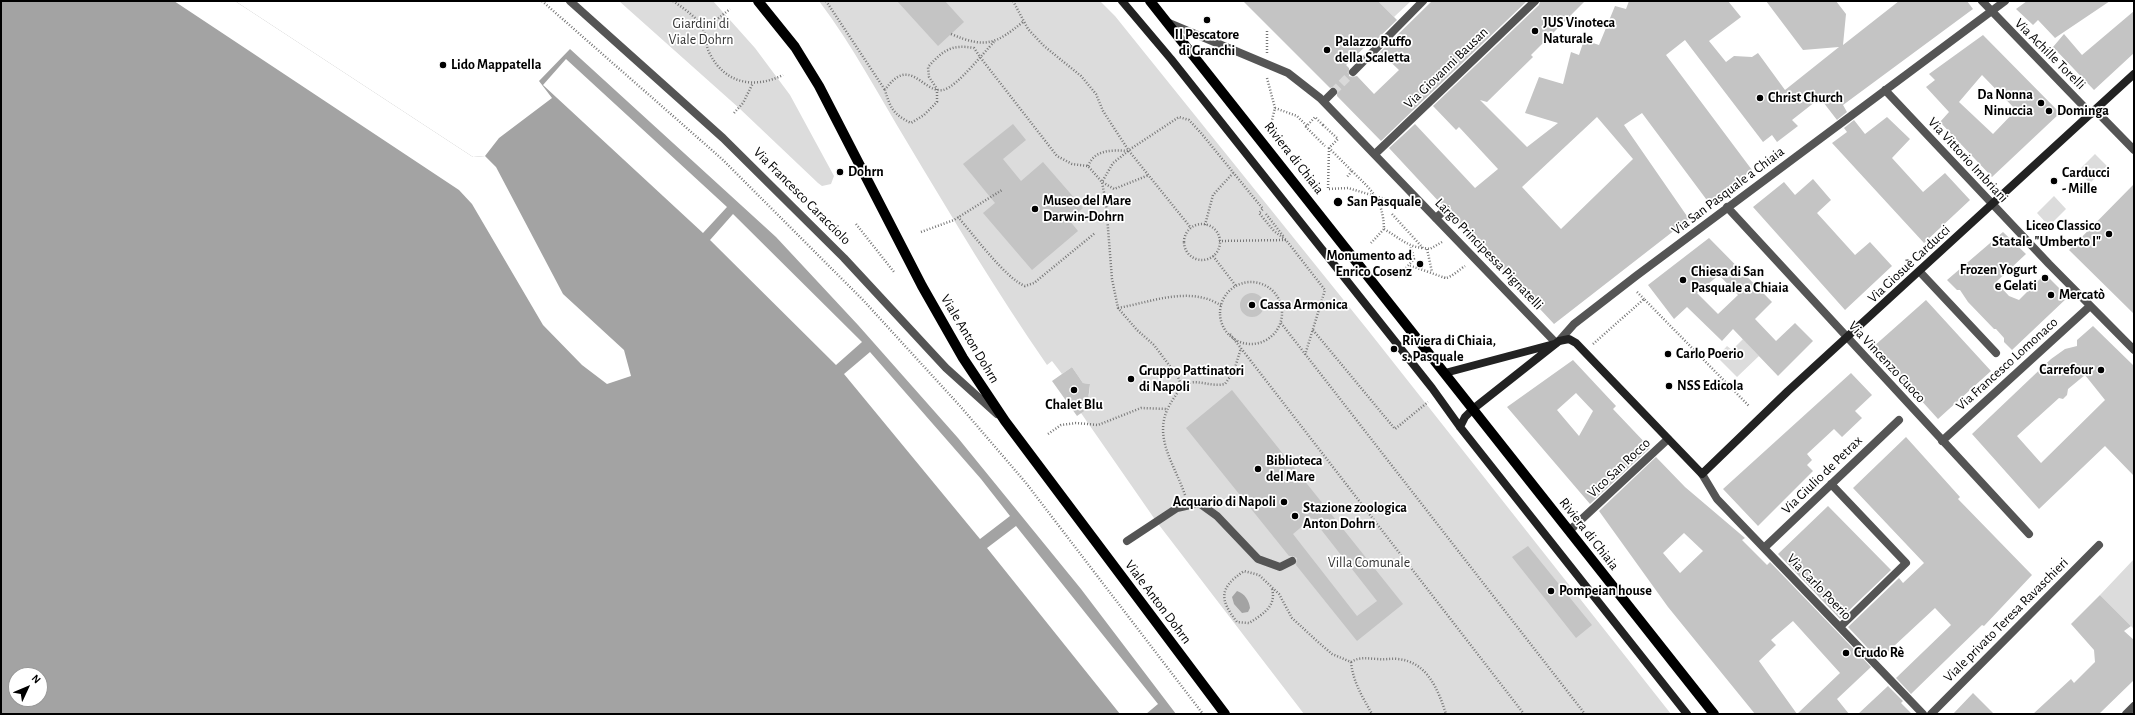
<!DOCTYPE html>
<html>
<head>
<meta charset="utf-8">
<style>
  body { margin:0 }
  #map { position:relative; width:2135px; height:715px; overflow:hidden; background:#fff; font-family:"Alegreya Sans",sans-serif }
  canvas { display:block }
  .frame { position:absolute; inset:0; border:2px solid #000; pointer-events:none }
  .north { position:absolute; left:8px; top:667px; width:40px; height:40px; box-sizing:border-box; background:#fff; border:1px solid #999; border-radius:50%; rotate:46deg; font-size:11px; font-weight:700; line-height:16px; text-align:center; color:#000 }
  .north::after { content:''; display:block; margin:auto; width:14px; height:18px; background:#000; clip-path:polygon(50% 0,100% 100%,50% 72%,0 100%) }
</style>
</head>
<body>
<div id="map">
<canvas width="2135" height="715"></canvas>
<div class="frame"></div>
<div class="north">N</div>
</div>
<script>
const g = document.querySelector('canvas').getContext('2d');
g.lineJoin = 'round';
function paint(path, color) { g.fillStyle = color; g.fill(path, 'evenodd'); }
function strokePath(path, color, width, dash) { g.strokeStyle = color; g.lineWidth = width; g.lineCap = dash ? 'butt' : 'round'; g.setLineDash(dash || []); g.stroke(path); }
function write(font, color, halo, rows, align = 'center') {
  g.font = font + ' "Alegreya Sans",sans-serif'; g.lineWidth = 3.5; g.setLineDash([]); g.textBaseline = 'middle'; g.strokeStyle = halo; g.fillStyle = color; for (const [text, x, y, turn = 0] of rows) {
    g.save(); g.translate(x, y); g.rotate((+turn || 0) * Math.PI / 180); g.textAlign = isNaN(turn) ? turn : align; if (halo) g.strokeText(text, 0, 0); g.fillText(text, 0, 0); g.restore();
  }
}
const green = new Path2D(`
  M619 1H713L755 48 790 95 834 176 831 184 822 186 818 183 739 108Z
  M819 1H1100L1115 16 1367 329 1671 714H1304L1156 521 1081 413 1083 395 1089 396 1090 384 1083 383 1072 367 1062 374 1052 361 1047 365C997 293 952 217 907 142 878 94 853 46 819 1Z
  M1378 1H1411L1394 17Z
  M2095 154 2107 166 2090 183 2078 171Z
  M2054 196 2066 209 2049 226 2037 213Z
  M1743 339 1759 356 1737 377 1717 357 1727 346 1732 350Z
  M2134 559V629L2100 595Z`);
const water = new Path2D(`
  M1 1H235L473 157 485 156 499 138 552 98 539 81 570 49 776 237 858 325 958 438 1081 589 1176 714H1ZM16 675H40V699H16Z
  M1237 591C1245 594 1249 600 1250 608L1248 612 1242 613 1234 604 1232 597Z`);
const pier = new Path2D(`
  M174 1H235L473 157 485 156 496 167 563 294 624 350 631 376 607 384 582 365 543 325 472 204 459 190Z
  M566 59 727 207 703 233 543 85Z
  M733 214 862 342 836 365 710 240Z
  M870 352 981 479 1010 516 980 539 844 374Z
  M1016 526 1158 704 1146 714H1120L987 548Z`);
const building = new Path2D(`
  M897 1H945L964 22 938 46Z
  M1243 1H1378L1397 20 1372 44 1370 42 1346 65 1349 68V76L1352 77 1357 76 1374 94 1399 70 1380 52 1432 1H1527L1381 141 1337 96V88L1334 87 1330 88Z
  M1540 1H1585L1531 55 1533 57 1487 102 1480 100 1527 147 1558 123 1525 113 1539 77 1563 84 1571 52 1579 55 1584 40 1599 45 1615 6 1626 9 1629 1H1728L1741 17 1709 41 1726 62 1734 56 1752 57 1758 53 1785 90 1839 47 1803 50 1766 1H1836L1846 14 1843 45 1899 1H1967L1973 9 1843 105 1847 112 1837 120 1820 98 1792 120 1798 126 1777 142 1772 135 1763 142 1685 40 1666 55 1752 170 1709 203 1642 113 1624 125 1689 219 1554 324 1450 213 1451 208 1450 205H1442L1389 148 1415 124 1475 188 1498 169 1459 127 1456 130 1433 106 1539 5ZM1597 117 1633 159 1561 229 1522 187Z
  M2027 1H2110L2055 38 2038 20 2033 25 2016 9Z
  M2134 11V53L2094 90 2053 47 2064 34 2082 55Z
  M1983 35 2060 113 1992 177 1940 122 1949 112 1926 87 1935 80 1929 74ZM1982 75 2016 110 1993 134 1959 102Z
  M1887 117 1910 139 1892 158 1923 192 1945 173 1970 200 1924 243 1832 143 1847 132 1844 128 1854 120 1865 134Z
  M1013 124 1026 140 1003 159 1021 181 1043 162 1083 208 1069 220 1078 231 1032 270 983 213 995 203 963 164Z
  M1813 179 1831 200 1817 213 1855 255 1870 242 1892 266 1845 310 1753 207 1784 182 1795 195Z
  M2134 184V314L2069 250Z
  M2003 232 2026 254 1996 282 2009 296 2019 300 2045 274 2068 297 2012 350 2004 342V338L1996 329H1994L1968 302 1960 290H1957L1947 280Z
  M1709 238 1772 302 1755 319 1776 341 1795 323 1813 341 1778 376 1733 329 1722 341 1687 307 1674 319 1648 285ZM1719 275 1738 295 1718 314 1697 293Z
  M1240 305a12 12 0 1 1 24 0a12 12 0 1 1-24 0Z
  M1926 300 1991 371 1938 419 1873 347Z
  M2093 326 2134 366V476L2105 446 2039 509 1972 434 2051 359 2065 349 2077 346V340ZM2085 375 2105 400 2041 463 2017 436 2059 398 2063 399 2067 395 2068 389Z
  M1573 360 1616 406 1613 409 1650 448 1590 504 1507 407ZM1576 393 1593 411 1579 436 1557 410Z
  M1072 367 1083 383 1090 384 1087 409 1077 416 1052 381Z
  M1851 373 1872 395 1855 411 1862 418 1842 437 1834 429 1807 454 1812 460 1807 465 1813 471 1758 526 1723 489Z
  M1232 390 1403 604 1357 641 1296 565 1297 558 1293 556H1289L1186 428ZM1312 518 1377 601 1357 616 1293 534Z
  M1906 437 1960 497 1958 499 2032 575 1984 626 1982 625 1911 694 1896 678 1951 625 1935 608 1879 660 1848 627 1899 578 1903 583 1924 563 1853 488Z
  M1656 457 1685 487 1745 538 1742 540 1767 565 1770 562 1871 667 1837 699 1849 714H1755L1668 607 1599 511ZM1684 533 1703 551 1680 573 1663 553ZM1793 621 1840 673 1797 714 1759 661 1776 645 1771 640Z
  M1828 506 1891 570 1840 619 1778 554Z
  M1528 546 1592 625 1576 638 1512 557Z
  M2100 595 2131 626 2124 631 2134 640V680L2099 714H2033L2071 679 2074 683 2095 662 2094 650 2071 624Z
  M1888 686 1903 701 1901 703 1912 714H1858Z
  M1973 693 1994 714H1953Z`);
const streetTunnel = new Path2D(`
  M1333 92 1353 72`);
const path = new Path2D(`
  M542 1 722 159 863 300 960 406 1026 483 1203 714
  M673 1C683 8 694 15 701 25 707 34 705 46 710 54 725 84 755 89 783 75
  M826 1 885 90
  M1013 1 1028 29 1044 46 1081 76 1096 94 1103 111 1129 151 1191 228
  M702 26 715 21 730 9
  M951 34C986 49 996 44 1024 21
  M994 42C983 53 957 87 943 90 922 93 910 54 885 90 890 108 894 115 911 123L924 115 937 102V89L929 77 928 67C943 50 952 44 974 48L980 57 1057 156 1072 164 1088 166 1102 182 1114 189 1149 175
  M1267 53V31
  M1267 78 1275 108 1272 120
  M1275 108 1297 116 1307 126
  M734 113 743 103 753 83
  M1323 125 1338 139 1329 148 1352 171 1347 177
  M1323 125 1315 117 1306 127 1325 146
  M1329 148 1328 189 1348 188 1405 205
  M1088 166C1095 149 1112 150 1129 151
  M1352 171C1372 191 1383 199 1384 229L1371 243
  M1266 214 1284 237
  M1392 214 1423 248 1430 249 1442 242
  M958 217C973 234 1006 279 1025 286L1034 283 1095 233
  M856 224 894 272
  M1184 242a18 18 0 1 1 36 0a18 18 0 1 1-36 0Z
  M1205 225 1213 195 1233 173
  M1384 229C1398 237 1408 247 1423 248
  M921 232 954 220 1002 190
  M1219 241 1286 240
  M1427 249 1432 272
  M1213 256 1236 286
  M1410 266C1416 267 1444 278 1446 278 1452 277 1460 269 1465 266
  M1398 277 1414 259 1411 247
  M1220 313a31 31 0 1 1 62 0a31 31 0 1 1-62 0Z
  M1637 292 1644 299
  M1118 308C1146 303 1176 291 1204 298 1210 299 1216 303 1221 305
  M1281 323 1585 714
  M1313 330 1395 429 1428 402
  M1230 334 1524 714
  M1593 344 1644 299 1749 406
  M1182 387 1178 377 1154 345 1137 330 1118 308 1112 279 1106 203 1102 182 1113 163 1132 148 1179 117 1189 120 1201 133 1263 209 1259 213 1274 231 1286 240 1325 290 1305 355
  M1048 434 1061 425 1076 423 1098 425 1141 408 1167 409
  M1185 495C1173 460 1149 433 1174 398 1178 392 1182 384 1189 383 1200 380 1211 387 1225 384L1234 371 1241 348
  M1272 589C1277 606 1262 615 1249 623L1237 622C1219 599 1219 588 1244 571L1259 575 1279 594 1292 618 1318 642 1332 654 1351 662C1360 656 1369 659 1379 659 1385 660 1391 658 1398 659 1427 662 1438 689 1446 714
  M1351 662C1353 682 1362 696 1372 714`);
const lane = new Path2D(`
  M1375 154 1535 1
  M1436 218 1446 209
  M1920 272 1996 353
  M1127 541 1177 508 1199 503 1217 516 1258 559 1280 567 1292 561`);
const street = new Path2D(`
  M570 1 723 138 844 258 946 368 997 414
  M1982 1 2091 114
  M1169 23 1288 73 1320 98 1556 343
  M1353 72 1423 1
  M1885 90 2049 264 2134 350
  M1324 101 1333 92
  M2095 110 2134 150
  M1727 207 2029 534
  M1559 341 1574 324 1636 276 2005 1
  M1942 441 2090 306
  M1702 474 1717 499 1923 714
  M1831 484 1906 563 1840 627
  M1569 531 1668 439
  M1764 548 1899 420
  M1931 714 2099 545
  M2126 714 2134 706`);
const secondary = new Path2D(`
  M1122 1 1171 59 1432 388 1460 427 1687 714
  M1445 373 1554 344
  M1460 427 1465 417 1473 409 1559 341 1569 339 1576 343 1702 474 1788 391 2134 74`);
const primary = new Path2D(`
  M758 1 795 47 819 86 922 286 963 358 1005 421 1225 714
  M1150 1 1714 714`);
const markers = [
  [1207,20,4,"#000"],
  [1535,31,4,"#000"],
  [1327,50,4,"#000"],
  [443,65,4,"#000"],
  [1760,98,4,"#000"],
  [2041,103,4,"#000"],
  [2049,111,4,"#000"],
  [840,172,4,"#000"],
  [2054,181,4,"#000"],
  [1338,202,5,"#000"],
  [1035,209,4,"#000"],
  [2109,234,4,"#000"],
  [1420,264,4,"#000"],
  [2045,278,4,"#000"],
  [1683,280,4,"#000"],
  [2051,295,4,"#000"],
  [1252,305,4,"#000"],
  [1394,349,4,"#000"],
  [1668,354,4,"#000"],
  [2101,370,4,"#000"],
  [1131,379,4,"#000"],
  [1669,386,4,"#000"],
  [1074,390,4,"#000"],
  [1258,469,4,"#000"],
  [1284,502,4,"#000"],
  [1295,516,4,"#000"],
  [1551,591,4,"#000"],
  [1846,653,4,"#000"]
];
const poiNames = [
  ["JUS Vinoteca",1543,23],
  ["Naturale",1543,39],
  ["Il Pescatore",1207,35,"center"],
  ["di Granchi",1207,51,"center"],
  ["Palazzo Ruffo",1335,42],
  ["della Scaletta",1335,58],
  ["Lido Mappatella",451,65],
  ["Da Nonna",2033,95,"right"],
  ["Ninuccia",2033,111,"right"],
  ["Christ Church",1768,98],
  ["Dominga",2057,111],
  ["Dohrn",848,172],
  ["Carducci",2062,173],
  ["- Mille",2062,189],
  ["Museo del Mare",1043,201],
  ["Darwin-Dohrn",1043,217],
  ["San Pasquale",1347,202],
  ["Liceo Classico",2101,226,"right"],
  ["Statale \"Umberto I\"",2101,242,"right"],
  ["Monumento ad",1412,256,"right"],
  ["Enrico Cosenz",1412,272,"right"],
  ["Frozen Yogurt",2037,270,"right"],
  ["e Gelati",2037,286,"right"],
  ["Chiesa di San",1691,272],
  ["Pasquale a Chiaia",1691,288],
  ["Mercatò",2059,295],
  ["Cassa Armonica",1260,305],
  ["Riviera di Chiaia,",1402,341],
  ["s. Pasquale",1402,357],
  ["Carlo Poerio",1676,354],
  ["Carrefour",2093,370,"right"],
  ["Gruppo Pattinatori",1139,371],
  ["di Napoli",1139,387],
  ["NSS Edicola",1677,386],
  ["Chalet Blu",1074,405,"center"],
  ["Biblioteca",1266,461],
  ["del Mare",1266,477],
  ["Acquario di Napoli",1276,502,"right"],
  ["Stazione zoologica",1303,508],
  ["Anton Dohrn",1303,524],
  ["Pompeian house",1559,591],
  ["Crudo Rè",1854,653]
];
const parkNames = [
  ["Giardini di",701,24],
  ["Viale Dohrn",701,40],
  ["Villa Comunale",1369,563]
];
const streetNames = [
  ["Via Achille Torelli",2050,54,45],
  ["Via Giovanni Bausan",1446,68,-44],
  ["Riviera di Chiaia",1294,158,52],
  ["Via Vittorio Imbriani",1968,160,47],
  ["Via San Pasquale a Chiaia",1728,191,-37],
  ["Via Francesco Caracciolo",802,196,45],
  ["Largo Principessa Pignatelli",1489,254,46],
  ["Via Giosuè Carducci",1909,264,-43],
  ["Viale Anton Dohrn",970,339,59],
  ["Via Vincenzo Cuoco",1887,362,47],
  ["Via Francesco Lomonaco",2007,364,-42],
  ["Vico San Rocco",1619,468,-43],
  ["Via Giulio de Petrax",1822,475,-44],
  ["Riviera di Chiaia",1589,534,52],
  ["Via Carlo Poerio",1819,587,46],
  ["Viale Anton Dohrn",1158,602,53],
  ["Viale privato Teresa Ravaschieri",2006,620,-45]
];
paint(green, '#dcdcdc');
paint(water, '#a3a3a3');
paint(pier, '#fff');
paint(building, '#c4c4c4');
strokePath(streetTunnel, '#d9d9d9', 8, [8, 4]);
strokePath(path, '#777', 2.5, [1, 2]);
strokePath(lane, '#555', 8);
strokePath(street, '#555', 8);
strokePath(secondary, '#222', 8);
strokePath(primary, '#000', 10);
for (const [x, y, r, color] of markers) { const dot = new Path2D(); dot.arc(x, y, r, 0, 2 * Math.PI); g.fillStyle = color; g.fill(dot); strokePath(dot, '#fff', 1.5); }
write('bold 14px', '#000', '#fff', poiNames, 'left');
write('14px', '#333', '#fff', parkNames);
write('14px', '#000', '#fff', streetNames);
</script>
</body>
</html>
